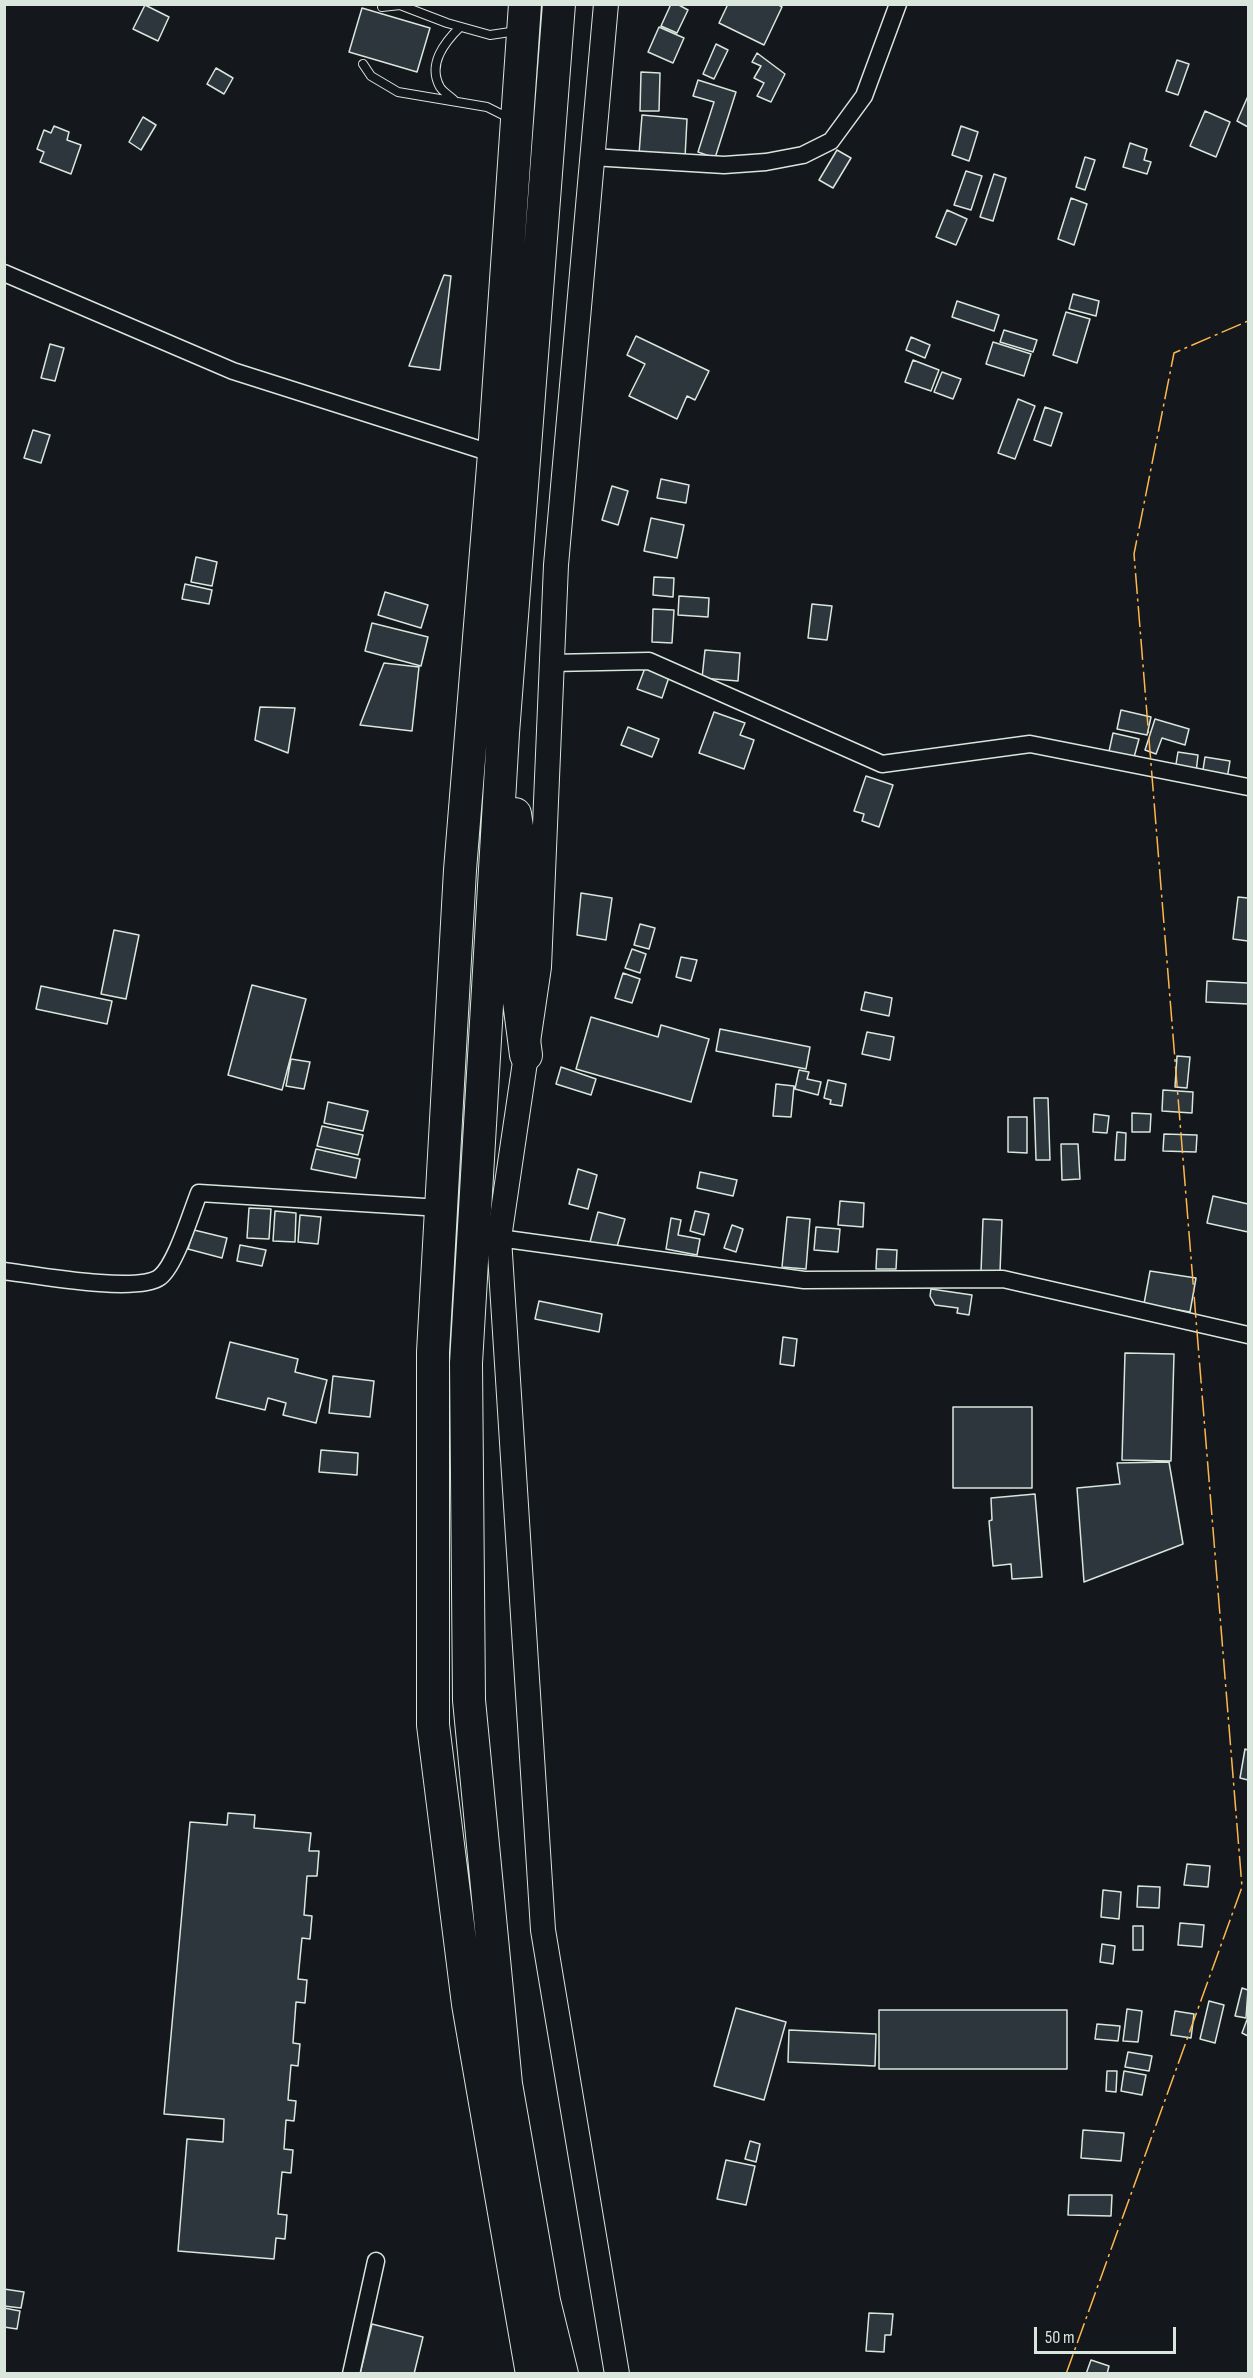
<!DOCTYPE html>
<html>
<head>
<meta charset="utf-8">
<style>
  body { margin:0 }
  #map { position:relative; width:1253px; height:2378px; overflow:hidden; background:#14181c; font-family:"Sofia Sans Condensed",sans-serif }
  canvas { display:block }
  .frame { position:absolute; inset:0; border:6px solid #d8e6dc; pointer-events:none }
  .scale { position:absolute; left:1034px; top:2327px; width:142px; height:27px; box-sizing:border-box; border:3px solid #d8e6dc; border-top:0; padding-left:8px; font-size:18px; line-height:21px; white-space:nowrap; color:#d8e6dc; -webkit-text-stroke:4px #14181c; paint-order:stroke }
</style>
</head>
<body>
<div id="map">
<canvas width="1253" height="2378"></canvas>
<div class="frame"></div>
<div class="scale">50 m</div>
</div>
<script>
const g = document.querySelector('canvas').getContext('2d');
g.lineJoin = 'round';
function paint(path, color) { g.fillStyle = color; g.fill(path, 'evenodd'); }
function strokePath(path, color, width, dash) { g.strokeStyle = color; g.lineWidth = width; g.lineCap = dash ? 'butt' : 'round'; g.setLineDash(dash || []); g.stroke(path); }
const building = new Path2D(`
  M671 4H677L688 10 677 33 661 26Z
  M728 4H777L782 7 764 45 719 23Z
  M145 5 169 17 158 41 133 29Z
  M362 8 430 28 417 72 349 52Z
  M659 27 684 38 673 63 648 52Z
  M716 44 728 50 714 79 703 74Z
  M757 53 785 74 771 102 757 96 764 83 754 78 761 66 752 62Z
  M1177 60 1189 64 1178 95 1166 91Z
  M216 68 233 78 224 94 207 84Z
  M641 72 660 73 659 111H640Z
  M698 80 736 92 715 158 698 152 714 102 693 96Z
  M1248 96V127L1237 121Z
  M1205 111 1230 122 1216 157 1190 146Z
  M642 115 687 119 685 158 639 154Z
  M143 117 156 125 141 150 129 142Z
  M54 126 69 132 67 140 81 145 71 174 40 162 44 152 37 149 44 130 51 133Z
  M961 126 978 132 969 161 952 155Z
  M1130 143 1147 149 1144 160 1151 162 1147 174 1123 167Z
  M837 150 851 158 833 188 819 180Z
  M1085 157 1095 160 1085 190 1076 187Z
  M966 171 982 176 971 210 954 205Z
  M994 174 1006 178 993 221 980 217Z
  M1071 198 1087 204 1074 245 1058 239Z
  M947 210 967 219 956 245 936 237Z
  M444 275 451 276 440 370 409 366Z
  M1073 294 1099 301 1096 316 1069 309Z
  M957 301 999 315 994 331 952 317Z
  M1066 312 1090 319 1077 363 1053 355Z
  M1004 330 1037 340 1033 352 1000 342Z
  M636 336 709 371 695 400 687 396 677 419 629 396 645 364 627 355Z
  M911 337 930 345 925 358 906 350Z
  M993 342 1031 354 1024 376 986 364Z
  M50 344 64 348 55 381 41 378Z
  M913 360 939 370 931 391 905 382Z
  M942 372 961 379 953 399 934 392Z
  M1018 399 1035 406 1015 459 998 453Z
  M1045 407 1062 413 1051 446 1034 440Z
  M33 430 50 435 41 463 24 458Z
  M661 479 689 485 686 503 657 498Z
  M612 486 628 491 618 525 602 520Z
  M651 518 684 525 677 558 644 551Z
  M196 557 217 562 212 586 191 582Z
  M654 577 674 578 673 597 653 595Z
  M185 584 212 590 209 604 182 599Z
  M385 592 428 605 421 628 378 615Z
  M679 596 709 598 708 617 678 615Z
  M812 604 832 606 827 640 808 638Z
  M653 609 674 610 672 643 652 642Z
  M372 623 428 637 421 666 365 651Z
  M705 650 740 653 738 681 702 678Z
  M384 663 419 667 412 731 360 725Z
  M645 668 669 677 662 698 637 689Z
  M260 707 295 708 288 753 255 740Z
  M1121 710 1151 717 1147 735 1117 729Z
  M714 712 745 723 740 735 754 740 744 769 699 753Z
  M1155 719 1189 729 1185 745 1162 738 1156 754 1145 750Z
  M628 727 659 739 652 757 621 745Z
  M1113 733 1139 739 1133 761 1108 756Z
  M1178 752 1198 755 1196 773 1175 770Z
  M1205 757 1230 761 1227 779 1202 776Z
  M866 776 893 785 879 827 862 821 864 814 854 811Z
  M581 893 612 898 606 940 577 935Z
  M1238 897 1248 898V941L1233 939Z
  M640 924 655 928 649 949 634 945Z
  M114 930 139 935 126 999 101 994Z
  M632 949 646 954 640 973 625 968Z
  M681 957 697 960 691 981 676 977Z
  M623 973 640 979 632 1003 615 998Z
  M1207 981 1248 983V1004L1206 1002Z
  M252 985 306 999 282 1090 228 1075Z
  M41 986 112 1001 107 1024 36 1009Z
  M865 992 892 998 889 1016 861 1010Z
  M591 1017 658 1037 661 1025 709 1039 691 1102 576 1069Z
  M720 1029 810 1047 806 1069 716 1051Z
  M867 1032 894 1037 890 1060 862 1054Z
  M1177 1056 1190 1057 1187 1088 1175 1087Z
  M291 1059 310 1062 304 1089 286 1086Z
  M561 1067 596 1079 591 1095 556 1084Z
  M799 1070 809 1072 807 1079 821 1082 818 1095 795 1089Z
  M828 1080 846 1084 842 1106 830 1104 831 1100 824 1098Z
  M776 1084 794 1086 791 1117 773 1116Z
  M1163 1090 1193 1092 1192 1113 1162 1111Z
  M1034 1098H1048L1050 1160H1036Z
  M328 1102 368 1111 363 1131 324 1123Z
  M1132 1113 1151 1114 1150 1132H1132Z
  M1094 1114 1109 1116 1107 1133 1093 1132Z
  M1008 1117H1027V1153L1008 1152Z
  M322 1126 363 1135 358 1155 317 1146Z
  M1117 1132 1126 1133 1125 1160H1115Z
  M1164 1134 1197 1135 1196 1152 1163 1151Z
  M1061 1144H1078L1080 1179 1062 1180Z
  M316 1149 360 1159 356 1178 311 1169Z
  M578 1169 597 1175 588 1209 569 1204Z
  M700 1172 737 1180 733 1196 697 1188Z
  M1213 1196 1248 1204V1232L1207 1223Z
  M840 1201 864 1203 863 1227 838 1225Z
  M249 1208 271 1209 269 1239 247 1238Z
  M275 1211 296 1213 295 1242 273 1241Z
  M695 1211 709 1214 704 1235 690 1231Z
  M598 1212 625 1219 616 1250 590 1242Z
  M300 1215 321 1217 318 1244 298 1242Z
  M787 1217 810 1219 806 1269 782 1267Z
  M671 1218 681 1220 678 1235 700 1239 697 1255 666 1249Z
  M983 1219 1002 1220 1000 1272H981Z
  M732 1225 743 1229 736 1252 724 1248Z
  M816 1227 840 1229 838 1252 814 1250Z
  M194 1230 227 1238 222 1258 188 1249Z
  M240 1245 266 1250 262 1266 237 1261Z
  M877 1249 897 1250 896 1269H876Z
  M1150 1271 1196 1278 1190 1312 1144 1304Z
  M931 1289 972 1295 969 1315 957 1313 958 1308 935 1305 930 1296Z
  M539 1301 602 1314 599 1332 535 1319Z
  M783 1337 797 1339 794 1366 780 1364Z
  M230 1342 298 1359 295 1372 327 1380 316 1423 283 1415 286 1403 268 1398 265 1410 216 1398Z
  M1125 1353 1174 1354 1171 1461 1122 1460Z
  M333 1376 374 1381 370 1417 329 1413Z
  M953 1407H1032V1488H953Z
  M321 1450 358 1453 357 1475 319 1472Z
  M1169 1462 1183 1544 1084 1582 1077 1488 1120 1484 1117 1463Z
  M1035 1494 1042 1577 1012 1579 1011 1564 993 1566 989 1521 992 1520 991 1498Z
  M1245 1749 1248 1750V1780L1240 1778Z
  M228 1813 255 1815 254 1828 311 1833 309 1851H319L317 1876H307L304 1915 312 1916 310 1939 302 1938 298 1979 307 1980 305 2003 296 2002 293 2043 300 2044 298 2066 291 2065 288 2100 296 2101 294 2121 286 2120 284 2149 293 2150 291 2173 282 2172 278 2214 287 2215 285 2239 276 2238 274 2259 178 2251 187 2139 223 2142 224 2119 164 2114 190 1822 227 1825Z
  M1187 1864 1210 1866 1208 1887 1184 1885Z
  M1138 1886 1160 1887 1159 1908 1137 1907Z
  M1103 1890 1121 1892 1119 1919 1101 1917Z
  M1180 1923 1204 1925 1202 1947 1178 1945Z
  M1133 1926H1143V1950H1133Z
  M1102 1944 1115 1946 1113 1964 1100 1962Z
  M1242 1988 1248 1990 1246 2018 1235 2016Z
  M1209 2001 1224 2005 1215 2043 1200 2039Z
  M736 2008 786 2022 764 2100 714 2086Z
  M1127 2009 1142 2011 1138 2042 1123 2041Z
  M879 2010H1067V2069H879Z
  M1175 2011 1194 2014 1191 2038 1171 2035Z
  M1248 2017V2036L1242 2033Z
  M1097 2024 1120 2026 1118 2041 1095 2039Z
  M789 2030 876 2034 875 2066 788 2062Z
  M1128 2052 1152 2056 1149 2071 1125 2067Z
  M1107 2071H1117L1116 2092 1106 2091Z
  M1124 2071 1146 2075 1142 2095 1121 2091Z
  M1083 2130 1124 2133 1121 2161 1081 2158Z
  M750 2141 760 2144 756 2162 745 2159Z
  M726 2160 755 2166 746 2205 717 2199Z
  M1069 2195H1112L1111 2216 1068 2215Z
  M4 2289 24 2292 21 2308 4 2306Z
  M4 2308 20 2311 17 2329 4 2327Z
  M869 2313 893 2314 891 2335H885L884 2352 866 2351Z
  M372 2324 423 2337 414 2374H360Z
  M1091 2360 1109 2366 1107 2374H1086Z`);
const lane = new Path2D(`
  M382 7 400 5 447 23 490 35 517 31
  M363 64 371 76 398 92 487 107 511 119
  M454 100C450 96 443 92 440 87 427 64 445 42 460 27`);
const street = new Path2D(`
  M592 157 724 165 766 162 803 155 831 141 864 96 898 4
  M4 273 233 371 494 454
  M551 663 649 661 882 764 1030 744 1248 787
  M499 1238 804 1280 1003 1279 1248 1335
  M4 1271C35 1275 138 1294 160 1277 176 1264 191 1213 199 1193L441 1208
  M351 2374 376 2261`);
const secondary = new Path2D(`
  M606 4 556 565 539 967 499 1238 543 1930 617 2374`);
const highway = new Path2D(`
  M525 4 494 454 460 870 433 1352V1725L468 2004 532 2374
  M559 4 503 733 466 1363 469 1700 506 2084 544 2301 562 2374
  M515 814 518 833 517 986 526 1055`);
const power = new Path2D(`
  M1066 2374 1242 1887 1134 554 1174 353 1248 321`);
paint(building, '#2c363c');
strokePath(building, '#d8e6dc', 1.5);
strokePath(lane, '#d8e6dc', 10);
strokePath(street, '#d8e6dc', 19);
strokePath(secondary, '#d8e6dc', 26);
strokePath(highway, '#d8e6dc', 34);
strokePath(lane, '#14181c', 8);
strokePath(street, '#14181c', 16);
strokePath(secondary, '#14181c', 24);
strokePath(highway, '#14181c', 32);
strokePath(power, '#ffb74d', 1.5, [21, 4.5, 3, 4.5]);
</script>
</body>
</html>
